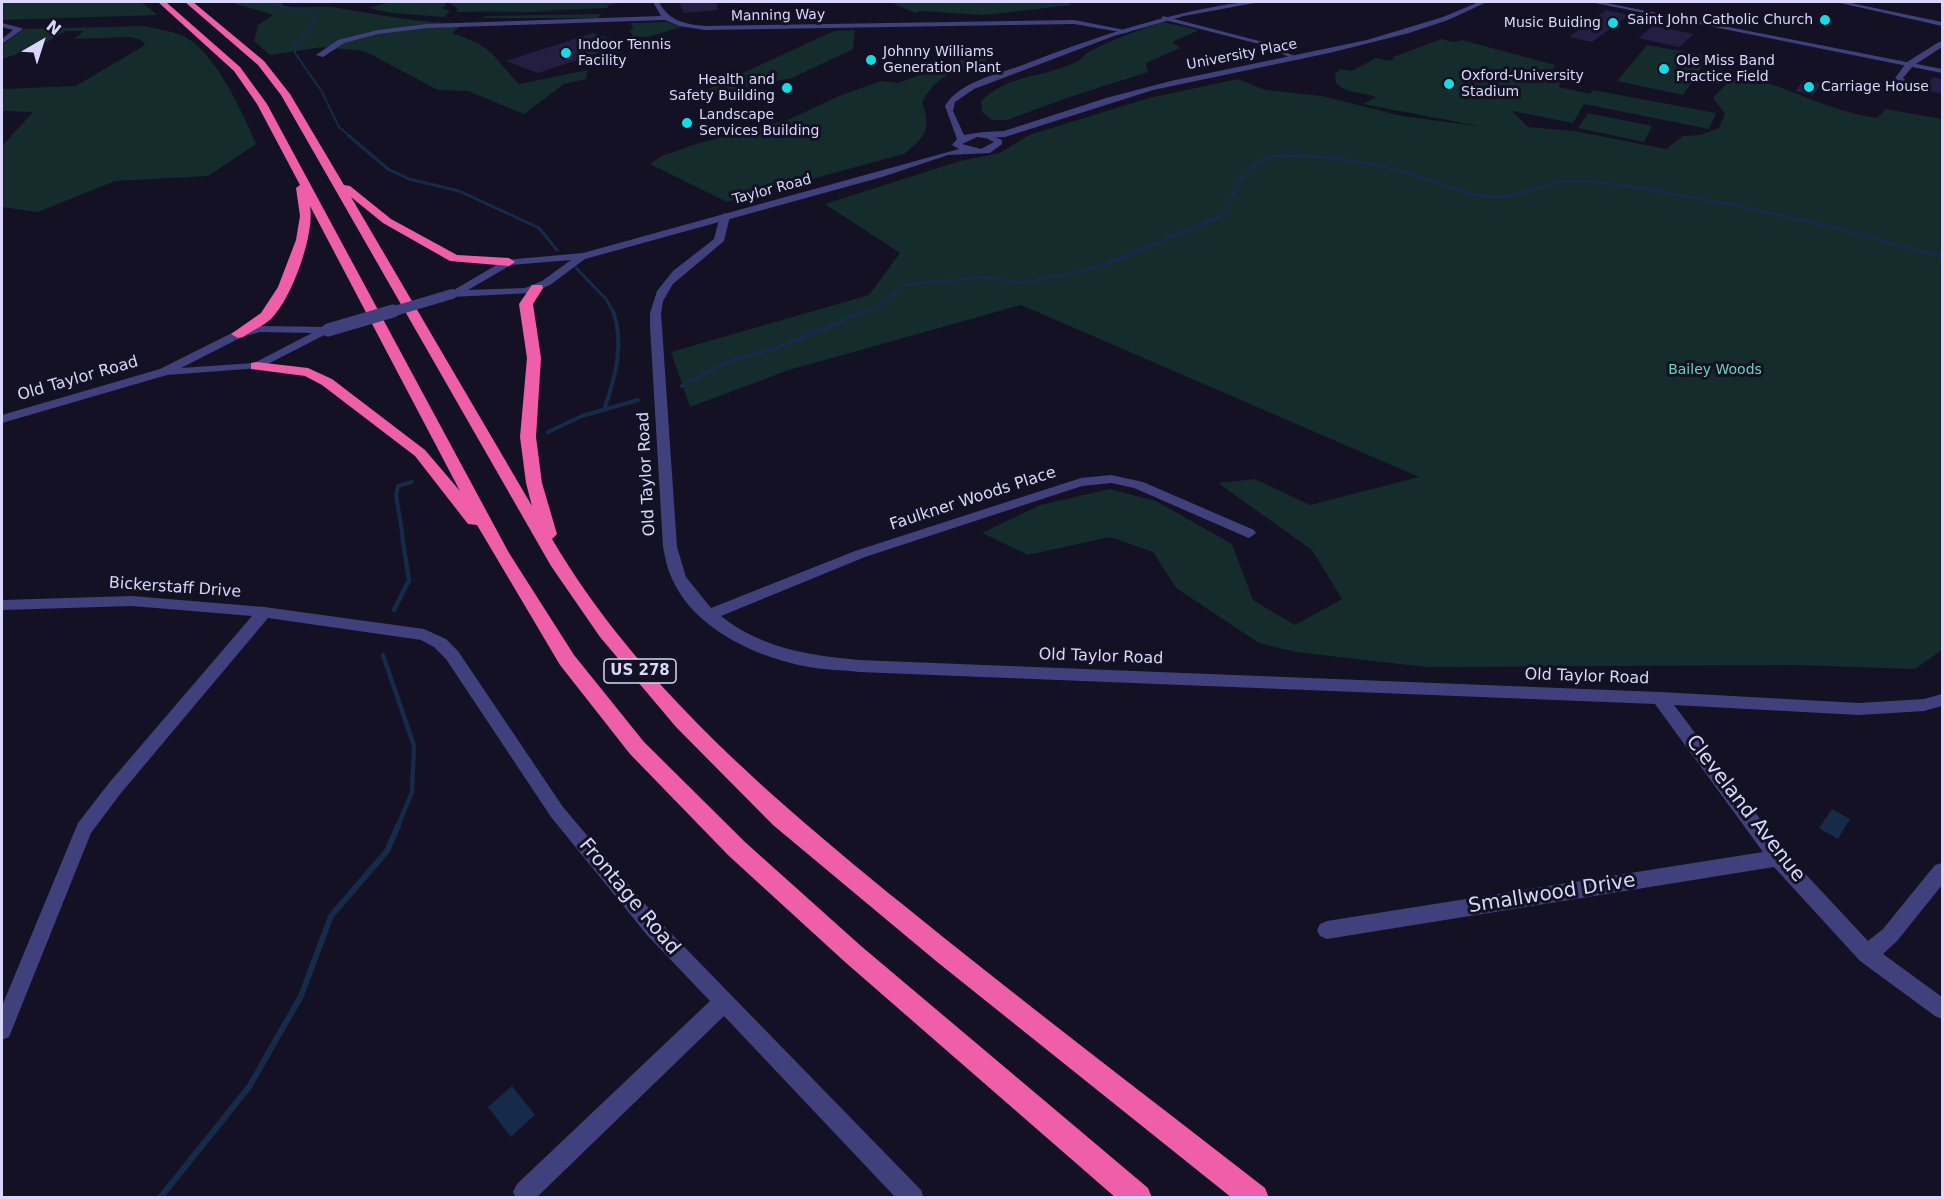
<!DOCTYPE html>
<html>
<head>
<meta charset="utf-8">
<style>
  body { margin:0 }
  #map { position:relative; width:1944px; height:1199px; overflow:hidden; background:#131123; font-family:"DejaVu Sans",sans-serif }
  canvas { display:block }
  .frame { position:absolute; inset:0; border:3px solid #d9d7fb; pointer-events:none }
  .north { position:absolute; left:12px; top:12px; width:60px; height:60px; -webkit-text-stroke:4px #131123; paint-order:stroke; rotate:39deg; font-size:16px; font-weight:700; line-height:24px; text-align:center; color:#d9d7fb }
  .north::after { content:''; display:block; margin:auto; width:21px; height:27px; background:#d9d7fb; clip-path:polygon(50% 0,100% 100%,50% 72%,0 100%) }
</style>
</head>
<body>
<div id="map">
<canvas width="1944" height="1199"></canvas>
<div class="frame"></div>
<div class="north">N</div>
</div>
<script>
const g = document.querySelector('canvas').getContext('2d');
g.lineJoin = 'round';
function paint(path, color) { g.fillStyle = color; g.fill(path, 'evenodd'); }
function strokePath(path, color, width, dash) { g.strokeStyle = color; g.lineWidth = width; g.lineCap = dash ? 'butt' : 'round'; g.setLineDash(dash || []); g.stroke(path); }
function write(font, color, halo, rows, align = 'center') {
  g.font = font + ' "DejaVu Sans",sans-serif'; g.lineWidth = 6; g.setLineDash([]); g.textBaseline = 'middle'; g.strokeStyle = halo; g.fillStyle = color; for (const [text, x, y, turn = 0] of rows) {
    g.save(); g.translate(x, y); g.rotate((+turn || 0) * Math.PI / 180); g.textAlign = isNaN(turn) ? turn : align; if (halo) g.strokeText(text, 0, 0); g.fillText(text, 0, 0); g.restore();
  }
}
const green = new Path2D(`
  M2 2H141L158 15 2 20Z
  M230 2H283V6C302 9 320 5 339 8 381 15 421 23 464 24L452 33C495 48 490 53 519 84L588 70 586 79 564 84 524 114 468 91 438 90 364 51 322 47 270 55 254 41 258 25 273 15Z
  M391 2H444L447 6 442 8 450 11 444 17 391 13 369 8Z
  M448 2H623L609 5 607 8 536 11H585L472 13 523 11 456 12 458 9Z
  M890 2H1073L1068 3 1072 5 984 15 921 11 915 13Z
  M601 14 598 18H483L486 16Z
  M666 22 682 27 647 37H630L633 34 629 32 633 28 631 23Z
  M1162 22 1199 30 1172 42 1180 48 1146 63 1148 72 1067 98 1007 120H992L982 112 981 101C1011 73 1039 79 1074 63 1080 61 1083 55 1089 52 1111 39 1138 31 1162 22Z
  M144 26C157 29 173 31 185 37 215 52 243 113 256 144L208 176 115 181 38 212 2 207V146L33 112 2 111V89L76 86 145 45 142 40 129 37 74 39 84 31H66L47 42 33 44 17 54 2 59V45L24 29Z
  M855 30 853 49 792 78 700 96 695 95 834 31Z
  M1441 39 1453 42 1462 40 1555 65 1552 71 1561 77 1559 87 1590 94 1593 90 1716 113 1709 129 1584 104 1573 123 1512 111 1528 127 1575 131 1666 149 1683 136 1701 135 1719 128 1725 114 1713 98 1735 75C1783 83 1826 111 1877 118L1886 109 1942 119V650L1915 669 1794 665 1426 667 1296 652 1259 643 1176 588 1153 552 1110 537 1028 555 982 533 1040 505 1110 489 1156 501 1232 544 1253 600 1295 625 1342 599 1312 550 1218 483 1255 479 1310 505 1419 477 1021 305 789 370 690 407 671 352 869 295 900 253 825 204 960 161 1000 153 1029 135 1149 98 1238 79 1265 90 1322 96 1402 116 1484 127 1363 104 1376 97C1362 92 1347 94 1336 83L1335 74 1340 69 1352 71 1376 58 1390 61 1394 59 1391 58Z
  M1647 45 1709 56 1683 95 1617 81Z
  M990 50 985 63C954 70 938 74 922 102 932 130 925 137 904 154L727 202 650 164 662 156 696 144 790 119 839 96 881 81 898 83Z
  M1588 113 1652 126 1644 142 1578 128Z`);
const water = new Path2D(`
  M1832 809 1850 819 1838 839 1819 828Z
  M512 1086 535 1115 511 1137 488 1107Z`);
const streamFar4 = new Path2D(`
  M259 2 306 11 316 17 310 29 295 43V53L322 92 339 127 351 137`);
const streamFar3 = new Path2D(`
  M349 136 388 169 409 179 459 191 539 228 557 250
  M576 268 606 299 614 313
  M862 313 878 306 904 285 984 277 1024 283 1099 267 1226 214C1232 194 1246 164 1268 158 1295 150 1370 163 1398 170 1430 179 1465 197 1499 197 1522 196 1550 181 1569 181 1604 181 1639 188 1673 194 1764 209 1853 232 1942 257`);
const streamFar2 = new Path2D(`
  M682 386 729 361 774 349 866 311
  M604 410C615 378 625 344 613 311
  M548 432 582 416 638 400
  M403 538 396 495 398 486 412 482`);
const streamFar1 = new Path2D(`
  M394 610 409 580 402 536
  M383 655 414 746 412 792 397 828`);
const stream = new Path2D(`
  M160 1198 249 1087 301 996 331 916 387 851 398 826`);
const building = new Path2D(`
  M679 2H717V10L684 13Z
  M1606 10 1629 15 1592 42 1569 37Z
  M1653 26 1694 34 1679 47 1638 38Z
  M593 33 625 44 538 73 506 61Z
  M1933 77 1942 79V94L1923 89Z
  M1804 80 1822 84 1813 95 1795 91Z`);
const pedestrian = new Path2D(`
  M1163 16 1263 42 1301 59 1296 60 1259 44 1161 19Z`);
const minor = new Path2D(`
  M653 2H659C669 21 684 24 705 26L1074 20 1130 31 1126 33 1074 24 705 30 679 26 665 20 427 28 378 34 344 43 323 57 316 55 338 40 378 30 427 24 661 16Z
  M1479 2H1487L1448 20 1409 33 1329 53 1153 90 1005 137 984 138 980 135 984 132 1004 131 1106 98 1171 81 1367 40 1443 17Z
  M1836 2H1846L1942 22V26Z
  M2 23 21 28 23 29 2 44V39L13 30 2 27Z
  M1939 42H1942V47L1913 66 1903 78 1914 88 1907 90 1895 78 1907 62Z
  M725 213 730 216 724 241 673 284 663 301 661 313 677 547 686 577 711 608 855 551 1081 478 1111 475 1143 482 1254 530 1256 533 1249 538 1244 536 1134 488 1111 483 1082 486 865 557 721 616C763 649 808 655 859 660L1660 692 1859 703 1924 699 1942 694V706L1924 711 1859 715 1674 705 1785 852 1868 941 1883 929 1935 865 1942 863V885L1897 941 1883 954 1942 997V1019L1935 1016 1860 961 1774 867 1327 939 1320 936 1317 930 1320 924 1327 921 1763 852 1655 704 859 672C842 670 825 670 809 667 755 657 691 628 670 574 666 565 665 556 663 547L650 326V313L657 291 673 271 714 239 720 216Z
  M132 596 264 607 424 629 446 639 458 651 563 807 661 923 921 1190 924 1198H896L724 1016 536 1198H516L513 1192 517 1184 710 1001 647 935 551 817 446 659 434 647 421 640 268 618 121 793 91 833 9 1037 2 1040V1006L78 823 109 783 252 616 132 606 2 610V600Z`);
const tertiary = new Path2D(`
  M1245 2H1260L1184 16 1114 36 974 89 955 102 953 111 964 135 983 132 1002 140V144L990 153 948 155 882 177 585 259 550 285 531 293 452 297 447 294 505 260 583 253 959 149 952 145 957 139 945 106C959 82 995 75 1020 66 1093 38 1167 12 1245 2ZM977 137 986 138 994 142 981 149 962 144ZM571 260 542 281 525 288 468 290 511 265Z
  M1590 2H1601L1942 69V73Z
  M260 326 328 327 334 330 260 368 167 375 2 423V415L160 369 234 332ZM260 332 312 333 254 363 181 368 242 337Z`);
const motorway = new Path2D(`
  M158 2H166L240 67 267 104 509 553 574 655 644 742 745 842 861 946 1148 1188 1152 1198H1116L845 962 729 856 630 754 560 665 477 525 468 524 415 456 322 385 305 376 251 369V363L256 362 308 368 332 379 425 450 460 491 310 206C315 234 292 298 271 319 263 326 251 331 243 337L238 338 231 334 261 313 278 287 296 240 300 216 296 188 300 185 257 104 234 71Z
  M185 2H193L264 61 290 94 344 185 350 186 391 219 457 255 509 258 515 262 509 266 450 261 383 223 351 197 532 506 526 483 520 437 527 358 519 304 532 285H542L543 288 533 304 541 358 536 437 542 483 557 534 552 539C637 684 772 798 901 903 1020 1000 1143 1093 1265 1188L1269 1198H1232L936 961 773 825 676 727 600 637 551 566 281 95 258 65Z`);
const tertiaryBridgeFar1 = new Path2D(`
  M388 313 452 294`);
const tertiaryBridge = new Path2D(`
  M328 330 393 311`);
const markers = [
  [1825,20,6,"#17dae7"],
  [1613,23,6,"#17dae7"],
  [566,53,6,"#17dae7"],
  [871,60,6,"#17dae7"],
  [1664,69,6,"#17dae7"],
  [1449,84,6,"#17dae7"],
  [1809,87,6,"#17dae7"],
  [787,88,6,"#17dae7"],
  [687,123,6,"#17dae7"]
];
const farStreetnames = [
  ["Manning Way",778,16,-1],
  ["University Place",1242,55,-11],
  ["Taylor Road",772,190,-15]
];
const farPoinames = [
  ["Saint John Catholic Church",1813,20,"right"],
  ["Music Buiding",1601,23,"right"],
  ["Indoor Tennis",578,45],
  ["Facility",578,61],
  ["Johnny Williams",883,52],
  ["Generation Plant",883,68],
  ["Ole Miss Band",1676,61],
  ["Practice Field",1676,77],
  ["Oxford-University",1461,76],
  ["Stadium",1461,92],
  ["Health and",775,80,"right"],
  ["Safety Building",775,96,"right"],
  ["Carriage House",1821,87],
  ["Landscape",699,115],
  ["Services Building",699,131]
];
const farParknames = [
  ["Bailey Woods",1715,370]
];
const shields = [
  [640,671,72]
];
const shieldNames = [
  ["US 278",640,671]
];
const streetNames = [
  ["Old Taylor Road",78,379,-16],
  ["Old Taylor Road",647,474,-93],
  ["Faulkner Woods Place",973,499,-18],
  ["Bickerstaff Drive",175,588,4],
  ["Old Taylor Road",1101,657,2],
  ["Old Taylor Road",1587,677,2]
];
const nearStreetnames = [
  ["Cleveland Avenue",1745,809,52],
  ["Smallwood Drive",1552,894,-9],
  ["Frontage Road",629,897,50]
];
paint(green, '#142c2b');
paint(water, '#152b49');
strokePath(streamFar4, '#152b49', 2);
strokePath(streamFar3, '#152b49', 3);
strokePath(streamFar2, '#152b49', 4);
strokePath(streamFar1, '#152b49', 4.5);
strokePath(stream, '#152b49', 6);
paint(building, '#241f42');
paint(pedestrian, '#40407d');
paint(minor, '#40407d');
paint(tertiary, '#40407d');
paint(motorway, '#ef5ea9');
strokePath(tertiaryBridgeFar1, '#40407d', 10);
strokePath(tertiaryBridge, '#40407d', 13);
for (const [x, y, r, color] of markers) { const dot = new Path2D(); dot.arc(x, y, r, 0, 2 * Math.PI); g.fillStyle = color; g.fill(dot); strokePath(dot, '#131123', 2); }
write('14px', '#d9d7fb', '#131123', farStreetnames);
write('14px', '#d9d7fb', '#131123', farPoinames, 'left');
write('14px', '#6ad4b5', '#131123', farParknames);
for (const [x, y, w] of shields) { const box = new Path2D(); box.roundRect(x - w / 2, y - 12, w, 24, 4.5); g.fillStyle = '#131123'; g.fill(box); strokePath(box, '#d9d7fb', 1.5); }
write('bold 15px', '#d9d7fb', null, shieldNames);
write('16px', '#d9d7fb', '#131123', streetNames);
write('20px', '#d9d7fb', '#131123', nearStreetnames);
</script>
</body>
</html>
